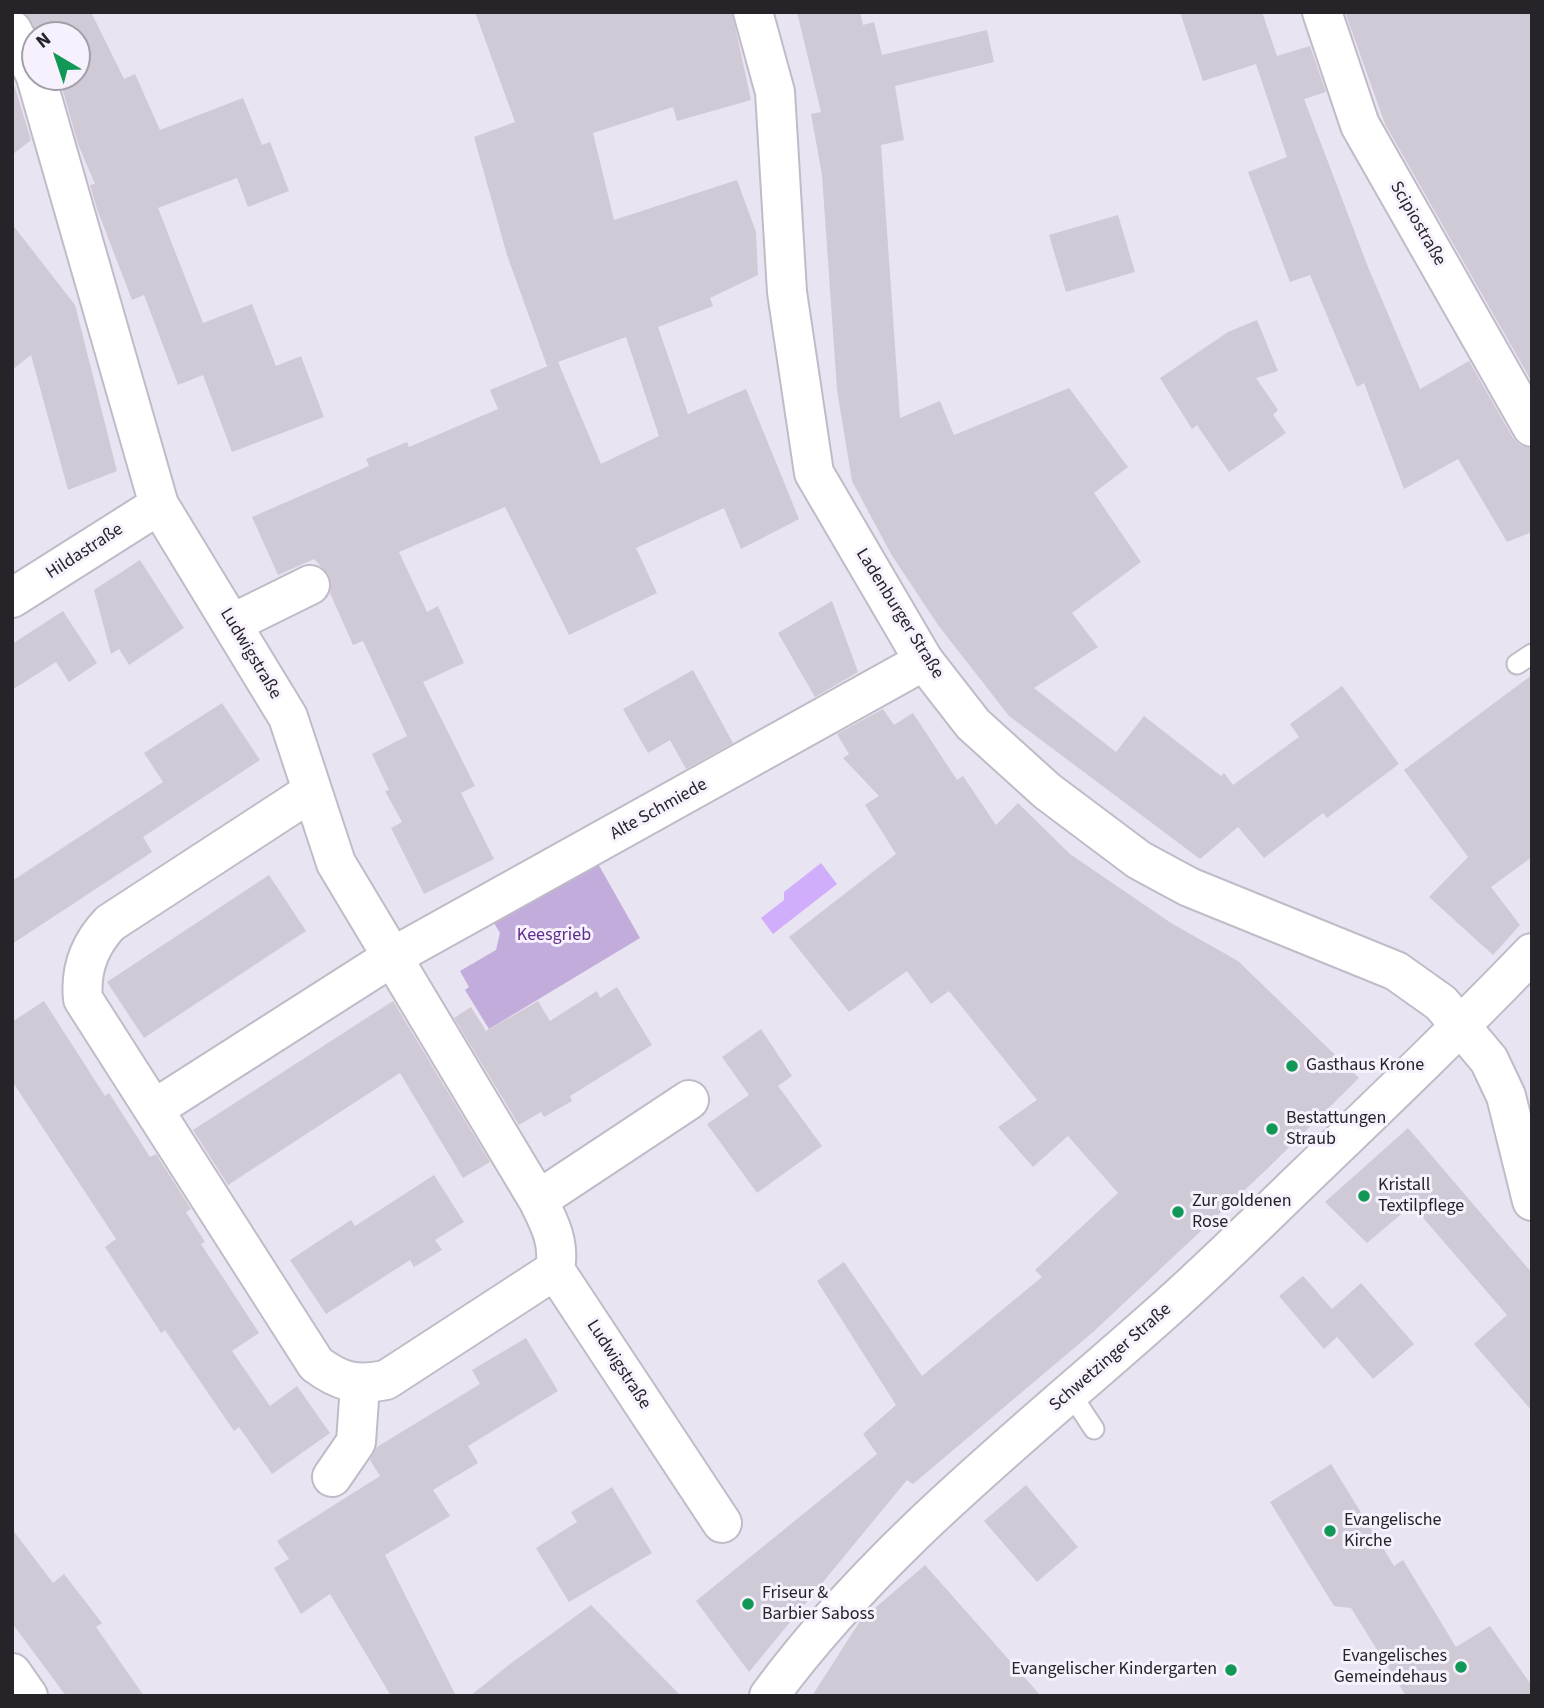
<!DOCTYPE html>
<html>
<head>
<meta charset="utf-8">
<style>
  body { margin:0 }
  #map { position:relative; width:1544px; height:1708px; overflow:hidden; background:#e9e4f1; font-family:"Source Sans 3",sans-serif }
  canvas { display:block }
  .frame { position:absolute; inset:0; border:14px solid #262428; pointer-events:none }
  .north { position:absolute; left:21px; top:21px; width:70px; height:70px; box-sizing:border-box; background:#f7f1fe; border:2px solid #a39fa8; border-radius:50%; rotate:321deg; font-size:19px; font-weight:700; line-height:28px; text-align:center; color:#262428 }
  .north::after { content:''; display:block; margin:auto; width:24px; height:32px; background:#119756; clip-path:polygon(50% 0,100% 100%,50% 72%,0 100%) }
</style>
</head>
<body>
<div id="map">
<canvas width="1544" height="1708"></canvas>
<div class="frame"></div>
<div class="north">N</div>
</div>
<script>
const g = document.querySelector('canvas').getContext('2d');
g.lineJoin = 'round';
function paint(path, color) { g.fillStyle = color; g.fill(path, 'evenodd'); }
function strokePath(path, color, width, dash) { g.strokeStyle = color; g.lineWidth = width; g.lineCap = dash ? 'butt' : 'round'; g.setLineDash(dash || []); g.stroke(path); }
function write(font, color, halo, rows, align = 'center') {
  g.font = font + ' "Source Sans 3",sans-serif'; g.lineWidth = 6; g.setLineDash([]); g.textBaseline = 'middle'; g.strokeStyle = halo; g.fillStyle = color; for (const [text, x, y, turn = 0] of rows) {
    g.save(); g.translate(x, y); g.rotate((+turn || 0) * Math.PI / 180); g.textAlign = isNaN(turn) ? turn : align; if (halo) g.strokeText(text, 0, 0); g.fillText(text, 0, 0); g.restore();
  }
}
const green = new Path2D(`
  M597 862 640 938 489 1029 465 990 469 987 460 971 496 950 500 933 491 918Z`);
const water = new Path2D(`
  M821 863 837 884 773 934 761 918 784 900V892Z`);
const building = new Path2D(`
  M24 12H91L124 79 135 74 160 130 243 98 262 145 270 142 289 191 248 207 237 178 158 208 203 323 252 304 276 366 301 356 324 417 232 452 203 375 178 385 144 295 132 300 97 209 90 185 95 184 78 144 59 77H77V35H39Z
  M475 12H732L751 100 677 121 673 107 593 133 614 220 737 180 756 232 758 275 710 298 713 306 658 327 688 414 746 389 799 519 741 549 724 508 636 548 657 593 569 635 505 507 399 552 427 612 438 606 464 663 423 682 475 786 461 793 494 859 424 894 391 828 402 822 385 791 389 790 372 754 407 736 363 641 353 645 330 593 329 575 314 559 278 575 252 517 369 466 366 459 407 442 409 447 498 409 490 390 553 364 547 366 507 255 474 137 515 122ZM626 337 659 436 601 464 558 362Z
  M797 12H860L863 25 874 22 882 55 987 30 994 62 895 86 904 140 881 145 900 418 940 401 954 435 1069 388 1128 467 1094 493 1141 562 1072 613 1098 647 1034 688 1116 752 1144 716 1221 776 1224 773 1233 785 1299 737 1290 724 1342 686 1399 764 1327 818 1323 813 1264 858 1238 827 1200 859 1009 716 938 625 891 554 852 481 837 390 822 175 811 114 821 112Z
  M1180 12H1262L1277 56 1310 46 1326 92 1304 99 1368 267 1420 389 1469 361 1513 438 1520 445 1532 449V532L1507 542 1458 459 1404 489 1364 383 1357 387 1310 275 1290 282 1248 172 1287 157 1256 64 1203 81Z
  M1345 12H1532V382L1385 124Z
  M12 78 31 140 12 155Z
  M1118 215 1135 272 1066 292 1049 235Z
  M12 224 75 305 117 471 68 490 31 355 12 370Z
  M1257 320 1278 371 1256 378 1278 410 1273 415 1286 433 1229 472 1197 425 1192 429 1160 378 1228 332Z
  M140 560 184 628 129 665 119 649 111 654 94 590Z
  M832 601 858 672 815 697 778 633Z
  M63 611 97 663 69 682 56 662 12 690V644Z
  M693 670 733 743 686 769 670 740 648 753 623 709Z
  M1532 675V857L1491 887 1520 925 1493 955 1429 897 1468 857 1404 770Z
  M222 703 260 760 143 837 152 852 12 944V881L163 782 144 753Z
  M883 709 894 725 913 713 957 780 963 776 996 825 1018 803 1070 854 1171 923 1238 961 1359 1078 1266 1170 1092 1333 913 1484 907 1480 749 1672 696 1601 877 1454 863 1434 896 1405 817 1281 844 1262 922 1376 1042 1277 1035 1270 1118 1193 1068 1136 1033 1167 998 1127 1037 1100 949 991 931 1004 907 971 849 1012 789 937 896 854 865 805 879 796 843 758 849 754 837 734Z
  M269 875 306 931 144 1038 107 982Z
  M617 987 652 1045 570 1096 572 1101 544 1117 541 1112 519 1125 454 1018 471 1007 486 1031 538 1001 550 1021 597 991 600 998Z
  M44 1001 105 1096 109 1093 150 1157 156 1154 191 1209 186 1212 205 1242 201 1244 259 1333 232 1351 270 1406 297 1386 330 1433 272 1474 239 1427 234 1431 165 1330 161 1333 105 1247 116 1239 12 1081V1022Z
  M393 1001 490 1162 463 1178 400 1073 228 1185 193 1130Z
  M761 1029 792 1076 778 1086 822 1146 757 1193 707 1124 749 1095 722 1057Z
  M1408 1128 1532 1273V1411L1474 1344 1507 1315 1412 1205 1367 1243 1325 1202Z
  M434 1175 464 1222 435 1240 442 1250 414 1267 410 1260 326 1314 290 1260 351 1220 355 1226Z
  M1303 1276 1332 1309 1361 1283 1414 1344 1373 1379 1337 1337 1324 1349 1279 1296Z
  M526 1338 558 1391 468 1446 478 1463 433 1490 450 1516 385 1555 456 1696H391L330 1594 301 1614 274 1568 289 1559 277 1541 380 1476 370 1460 377 1447 480 1384 472 1370Z
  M1331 1464 1394 1566 1403 1560 1456 1647 1490 1626 1532 1686V1696H1406L1351 1608 1334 1606 1270 1502Z
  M1026 1485 1078 1547 1037 1582 984 1521Z
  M612 1487 652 1553 569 1602 536 1548 577 1522 571 1512Z
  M12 1529 53 1583 64 1574 102 1623 96 1627 144 1696H66L12 1623Z
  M925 1565 1041 1696H812L860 1621Z
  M591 1605 681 1696H470L510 1664Z`);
const service = new Path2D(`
  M1517 664 1532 654
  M1071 1394 1094 1429`);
const minor = new Path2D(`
  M1322 12 1360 125 1532 427
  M12 30 35 74
  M36 77 159 505 288 717 336 863 538 1200C550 1224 560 1243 555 1270L722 1523
  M12 598 159 505
  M233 623 310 585
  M311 792 110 923C90 944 80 969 83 999L316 1364C340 1382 356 1386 386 1380L555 1270
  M154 1109 392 957 924 661
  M538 1200 689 1100
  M332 1477 356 1442 360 1385
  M12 1673 28 1696`);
const tertiary = new Path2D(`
  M753 12 775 92 787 292 814 473 924 661 973 724 1047 791 1139 860 1189 887 1396 971 1441 1003 1489 1060 1506 1096 1532 1201
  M769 1696C879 1547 1022 1437 1159 1315 1211 1269 1261 1219 1311 1171 1386 1099 1460 1028 1532 953`);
const markers = [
  [1292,1066,7,"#119756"],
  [1272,1129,7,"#119756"],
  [1364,1196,7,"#119756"],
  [1178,1212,7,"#119756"],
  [1330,1531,7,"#119756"],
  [748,1604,7,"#119756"],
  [1461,1667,7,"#119756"],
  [1231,1670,7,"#119756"]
];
const streetNames = [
  ["Scipiostraße",1417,224,60],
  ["Hildastraße",85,552,-33],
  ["Ladenburger Straße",899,614,58],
  ["Ludwigstraße",250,654,59],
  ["Alte Schmiede",659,810,-29],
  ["Schwetzinger Straße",1111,1358,-41],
  ["Ludwigstraße",618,1365,57]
];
const parkNames = [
  ["Keesgrieb",554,936]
];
const poiNames = [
  ["Gasthaus Krone",1306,1066],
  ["Bestattungen",1286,1119],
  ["Straub",1286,1140],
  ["Kristall",1378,1186],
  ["Textilpflege",1378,1207],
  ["Zur goldenen",1192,1202],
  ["Rose",1192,1223],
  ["Evangelische",1344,1521],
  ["Kirche",1344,1542],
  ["Friseur &",762,1594],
  ["Barbier Saboss",762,1615],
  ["Evangelisches",1447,1657,"right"],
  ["Gemeindehaus",1447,1678,"right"],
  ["Evangelischer Kindergarten",1217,1670,"right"]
];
paint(green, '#c1acdb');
paint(water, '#d1aefc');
paint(building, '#cfcad6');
strokePath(service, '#c0bbc7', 23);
strokePath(minor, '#c0bbc7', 42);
strokePath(tertiary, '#c0bbc7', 42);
strokePath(service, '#fff', 19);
strokePath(minor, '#fff', 38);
strokePath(tertiary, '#fff', 38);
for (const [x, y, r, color] of markers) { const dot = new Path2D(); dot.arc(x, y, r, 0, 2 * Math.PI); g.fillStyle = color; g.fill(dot); strokePath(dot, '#f7f1fe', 2.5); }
write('18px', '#262428', '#f7f1fe', streetNames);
write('18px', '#5d2e88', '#f7f1fe', parkNames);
write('18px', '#262428', '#f7f1fe', poiNames, 'left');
</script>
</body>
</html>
